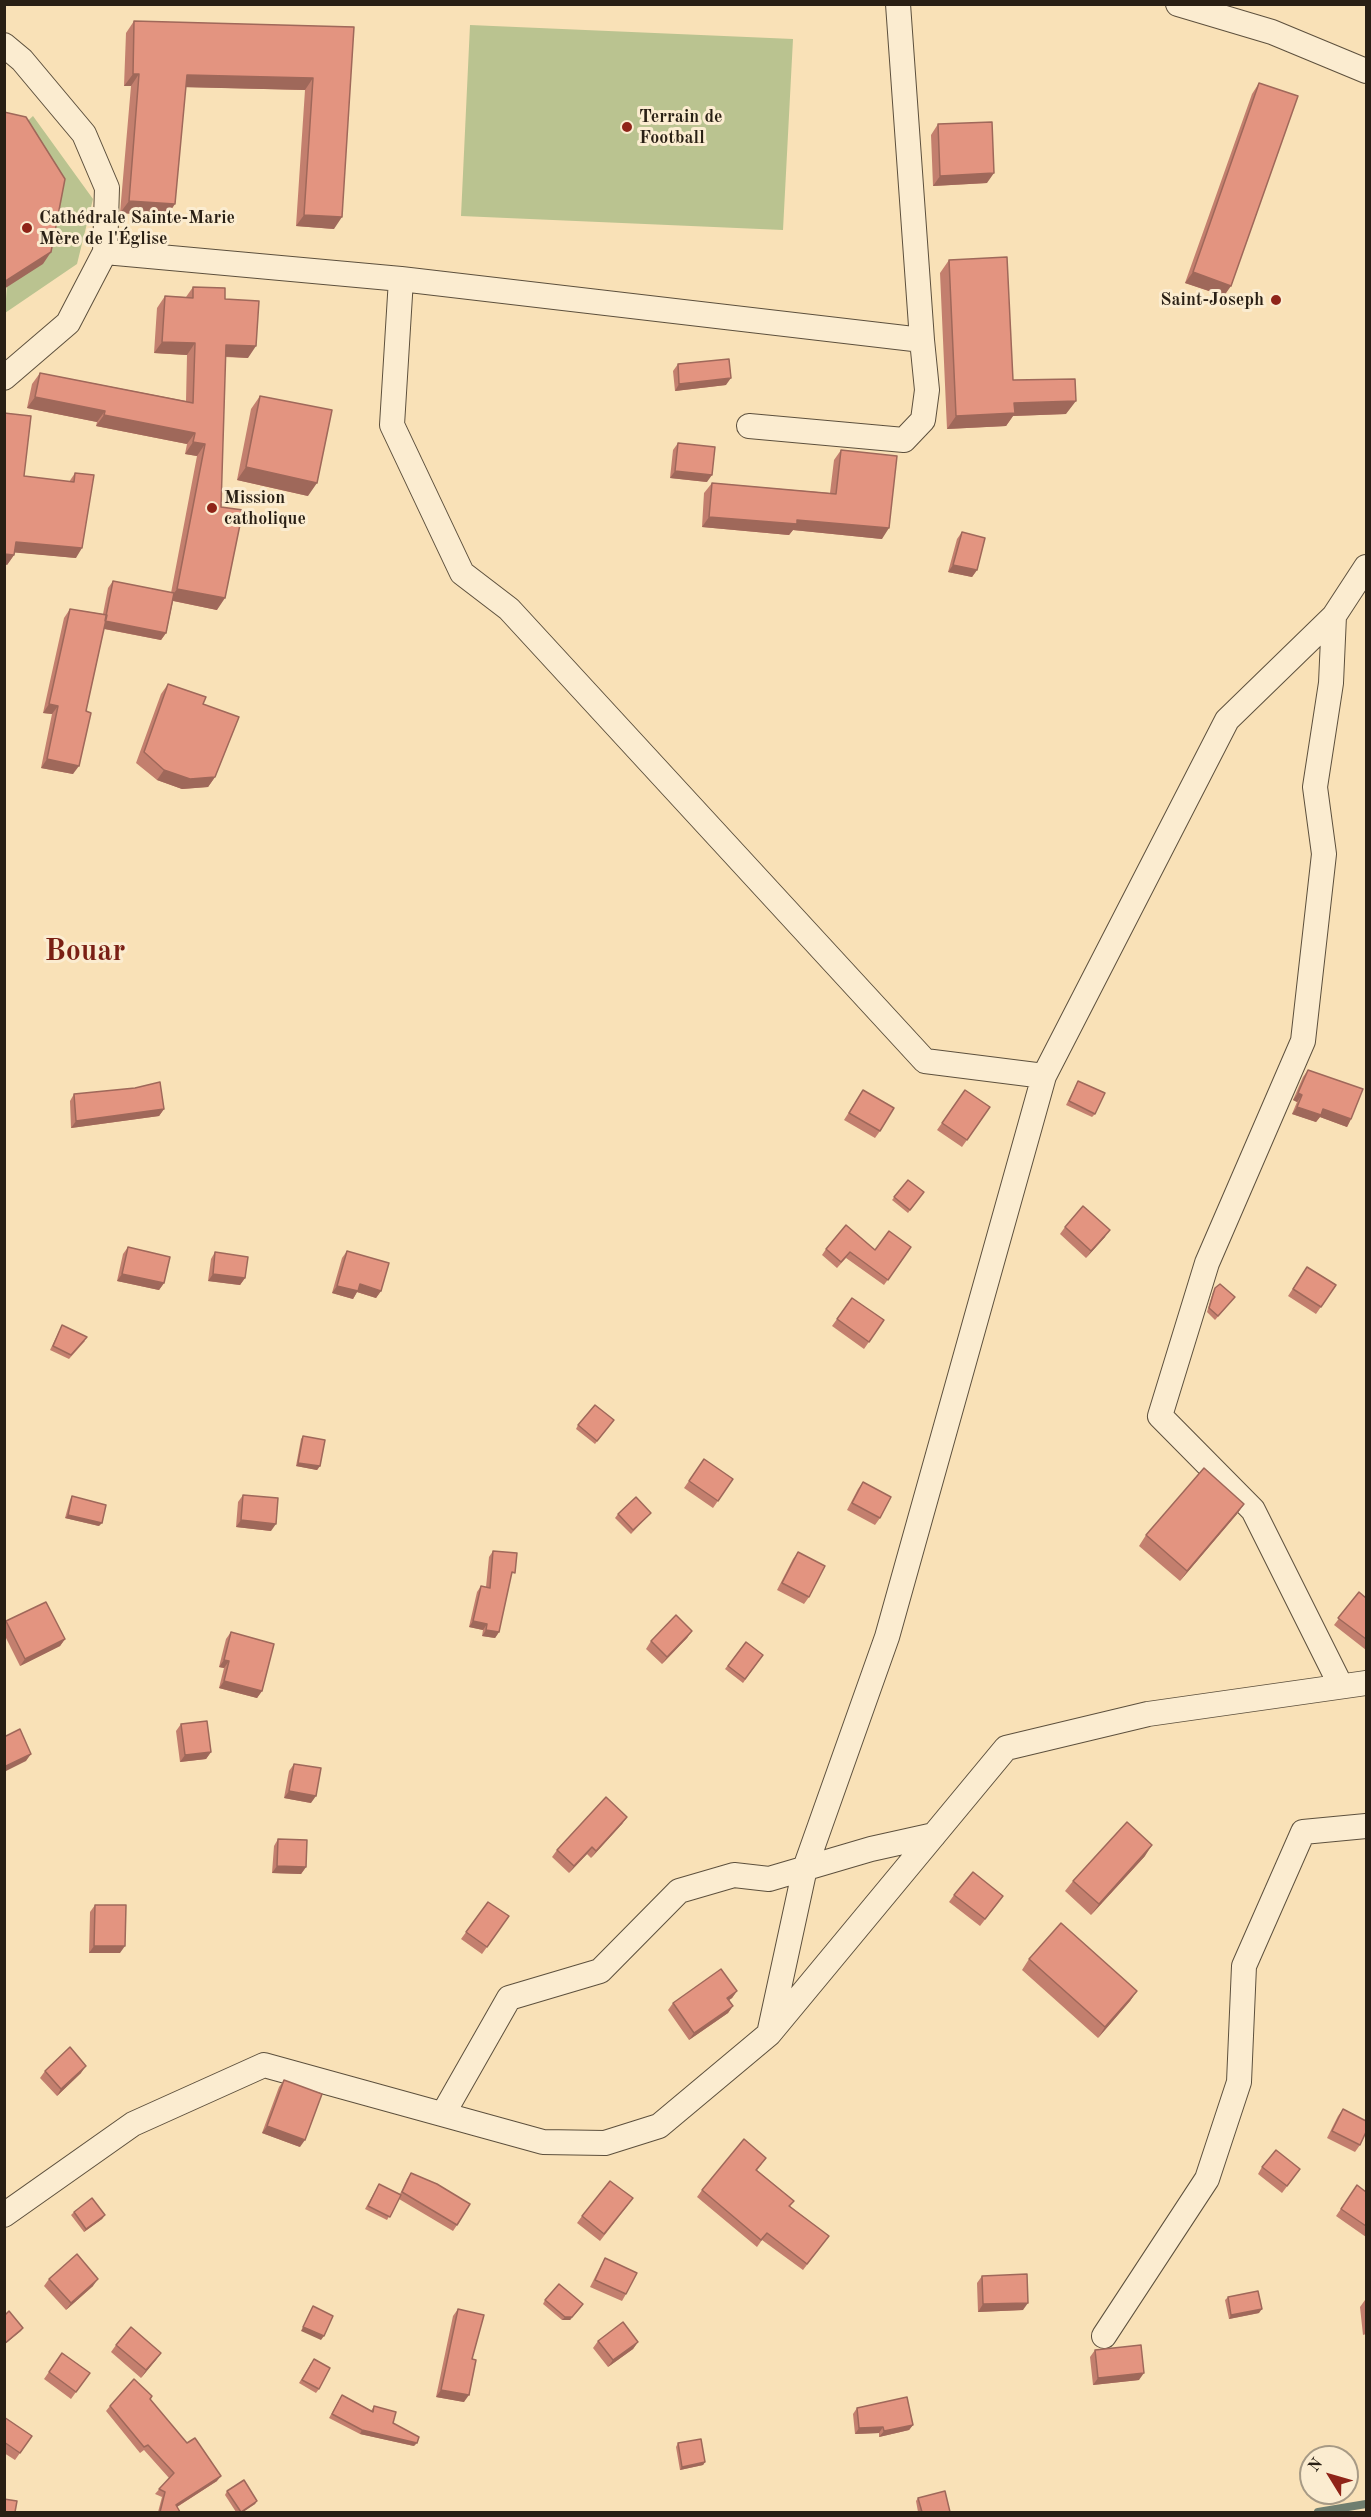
<!DOCTYPE html>
<html>
<head>
<meta charset="utf-8">
<style>
  body { margin:0 }
  #map { position:relative; width:1371px; height:2517px; overflow:hidden; background:#f9e1b7; font-family:"Old Standard TT",serif }
  canvas { display:block }
  .frame { position:absolute; inset:0; border:6px solid #291f14; pointer-events:none }
  .north { position:absolute; left:1299px; top:2445px; width:60px; height:60px; box-sizing:border-box; background:#fbecd0; border:2px solid #a79a85; border-radius:50%; rotate:307deg; font-size:16px; font-weight:700; line-height:24px; text-align:center; color:#291f14 }
  .north::after { content:''; display:block; margin:auto; width:21px; height:27px; background:#8f2418; clip-path:polygon(50% 0,100% 100%,50% 72%,0 100%) }
</style>
</head>
<body>
<div id="map">
<canvas width="1371" height="2517"></canvas>
<div class="frame"></div>
<div class="north">N</div>
</div>
<script>
const g = document.querySelector('canvas').getContext('2d');
g.lineJoin = 'round';
function paint(path, color) { g.fillStyle = color; g.fill(path, 'evenodd'); }
function strokePath(path, color, width, dash) { g.strokeStyle = color; g.lineWidth = width; g.lineCap = dash ? 'butt' : 'round'; g.setLineDash(dash || []); g.stroke(path); }
function write(font, color, halo, rows, align = 'center') {
  g.font = font + ' "Old Standard TT",serif'; g.lineWidth = 6; g.setLineDash([]); g.textBaseline = 'middle'; g.strokeStyle = halo; g.fillStyle = color; for (const [text, x, y, turn = 0] of rows) {
    g.save(); g.translate(x, y); g.rotate((+turn || 0) * Math.PI / 180); g.textAlign = isNaN(turn) ? turn : align; if (halo) g.strokeText(text, 0, 0); g.fillText(text, 0, 0); g.restore();
  }
}
const green = new Path2D(`
  M470 25 793 39 783 230 461 216Z
  M33 116 93 199 77 264 5 313 18 130Z`);
const stream = new Path2D(`
  M1318 2512 1366 2504`);
const minor = new Path2D(`
  M1178 4 1272 32 1366 71
  M4 45 22 60 84 134 107 188 105 252 68 323 4 378
  M105 252 401 279 922 340 898 4
  M401 279 392 425 462 573 509 609 925 1061 1044 1076
  M749 426 904 440 923 420 927 390 922 340
  M1334 616 1331 683 1315 787 1324 854 1303 1041 1207 1263 1160 1416 1253 1510 1341 1686
  M769 2034 805 1868 887 1637 1044 1076 1227 720 1334 616 1366 567
  M443 2114 509 1998 600 1971 679 1891 734 1875 769 1879 871 1849 934 1835
  M4 2215 133 2124 264 2065 543 2142 605 2143 659 2126 769 2034 1006 1748 1148 1714 1366 1683
  M1104 2336 1207 2179 1239 2082 1244 1966 1303 1832 1366 1826`);
const wall = new Path2D(`
  M134 21 354 27 334 229 296 226 305 90 186 87 167 216 120 213 131 86H124L126 33Z
  M1259 83 1224 296 1185 283 1252 94Z
  M938 124 987 183 933 186 931 135Z
  M949 260 1013 380 1066 414 1013 416 1006 426 947 429 940 273Z
  M193 287 225 299 248 358 225 357 217 610 173 601 166 633 161 640 104 629 86 711 73 774 41 768 52 714 43 713 64 618 70 609 103 614 108 588 113 581 171 593 197 456 185 454 187 444 96 426 97 422 27 408 32 384 40 373 186 401 187 355 154 353 157 308 165 296 186 297Z
  M678 364 726 385 675 391 673 371Z
  M260 396 308 496 237 480 251 409Z
  M678 443 707 482 670 478 673 450Z
  M841 450 882 539 793 530 789 535 702 527 704 493 712 483 830 493 834 460Z
  M75 473 76 558 14 552V555L7 565 24 476 69 482Z
  M962 532 977 570 972 577 948 572 957 539Z
  M168 684 215 777 208 787 182 789 157 780 136 763 161 694Z
  M1308 1070 1351 1119 1347 1127 1320 1117 1316 1122 1292 1114 1297 1102 1293 1100 1303 1077Z
  M1078 1081 1095 1114 1092 1117 1066 1105Z
  M863 1090 880 1131 875 1138 844 1120Z
  M965 1090 990 1107 962 1147 937 1130Z
  M74 1094 164 1109 159 1116 71 1128 70 1101Z
  M908 1180 924 1192 908 1213 892 1200Z
  M1065 1227 1105 1237 1086 1258 1060 1234Z
  M128 1247 164 1283 159 1290 117 1281 123 1254Z
  M911 1247 884 1285 846 1258 837 1268 822 1255 826 1249 875 1250Z
  M347 1251 381 1291 376 1298 357 1292 353 1299 332 1293 342 1258Z
  M215 1252 245 1278 240 1285 208 1281 211 1259Z
  M1307 1267 1336 1285 1316 1314 1288 1296Z
  M1220 1284 1235 1297 1215 1320 1207 1312 1213 1292Z
  M852 1298 884 1320 864 1349 832 1326Z
  M62 1325 85 1341 69 1359 50 1350Z
  M614 1420 595 1444 576 1429 578 1425Z
  M303 1436 320 1466 317 1470 296 1466 301 1439Z
  M704 1459 733 1479 713 1508 684 1488Z
  M863 1482 880 1518 875 1525 847 1510 858 1489Z
  M243 1495 271 1531 236 1527 238 1502Z
  M72 1496 99 1526 65 1518 70 1500Z
  M1244 1504 1237 1514 1180 1581 1139 1546 1146 1535Z
  M651 1513 631 1534 615 1518 618 1514Z
  M493 1551 511 1579H510L499 1632 495 1638 482 1636 483 1630 469 1627 477 1592 481 1586 486 1587 489 1557Z
  M798 1552 809 1597 804 1604 777 1590 793 1559Z
  M1359 1592 1366 1598V1650L1334 1625Z
  M6 1621 65 1639 60 1646 20 1666 4 1634V1624Z
  M692 1631 687 1638 662 1664 646 1649 651 1641Z
  M231 1632 262 1691 257 1698 219 1688 224 1668 219 1667 226 1639Z
  M746 1642 763 1655 743 1683 725 1669Z
  M181 1724 211 1752 206 1759 180 1762 176 1731Z
  M294 1764 311 1803 284 1798 289 1771Z
  M627 1817 622 1824 591 1858 587 1854 569 1873 552 1857 557 1850Z
  M278 1839 306 1867 301 1874 272 1873 274 1846Z
  M1145 1856 1091 1915 1065 1891 1073 1881Z
  M954 1895 998 1903 980 1926 949 1902Z
  M488 1902 509 1916 482 1954 461 1939Z
  M95 1905 120 1953H89L90 1912Z
  M1029 1959 1137 1991 1130 2001 1098 2038 1022 1970Z
  M737 1991 732 1998 729 2000 733 2006 728 2013 689 2040 668 2010 673 2003Z
  M45 2071 81 2073 57 2096 40 2078Z
  M284 2080 300 2147 262 2133 279 2087Z
  M1343 2109 1360 2145 1355 2152 1327 2138 1338 2116Z
  M762 2164 757 2170 794 2201 790 2206 829 2236 803 2270 762 2240 757 2247 697 2197 702 2190Z
  M1262 2167 1300 2169 1282 2193 1258 2174Z
  M411 2173 457 2225 453 2231 399 2199 387 2220 365 2209 379 2184 400 2194 407 2179Z
  M1357 2185 1366 2192V2237L1336 2216Z
  M628 2205 600 2241 577 2223 582 2216Z
  M74 2212 105 2215 102 2219 84 2232 71 2215Z
  M605 2258 626 2294 622 2301 590 2287 601 2265Z
  M982 2276 1023 2310 978 2312 977 2283Z
  M49 2279 93 2286 66 2310 44 2286Z
  M1228 2297 1259 2313 1229 2319 1225 2300Z
  M545 2300 581 2307 570 2320H562L543 2304Z
  M1365 2300H1366V2334L1363 2335 1360 2307Z
  M458 2309 472 2359 464 2402 436 2397 453 2316Z
  M598 2341 638 2342 633 2349 608 2367 593 2348Z
  M116 2345 161 2353 141 2378 111 2352Z
  M1095 2350 1139 2380 1093 2385 1090 2357Z
  M62 2353 90 2373 71 2399 44 2379Z
  M311 2363 319 2389 316 2393 299 2383Z
  M342 2395 371 2411 374 2406 393 2423 414 2446 360 2434 329 2418Z
  M150 2399 217 2481 177 2507 180 2512H158L162 2497 155 2494 169 2478 144 2450 140 2453 106 2411 110 2406Z
  M857 2408 913 2425 909 2430 879 2437V2433L855 2434 853 2414Z
  M4 2417 32 2436 15 2460 4 2453Z
  M678 2443 705 2462 703 2465 680 2470 676 2447Z
  M227 2491 257 2501 255 2504 243 2512H236L225 2495Z
  M918 2498 950 2512H918L916 2501Z`);
const shadedWall = new Path2D(`
  M133 74H139L131 86H124Z
  M187 75 313 78 305 90 179 87Z
  M994 173 987 183 933 186 940 176Z
  M129 201 175 204 167 216 120 213Z
  M304 215 342 217 334 229 296 226Z
  M51 252 43 264 4 289V282Z
  M1193 272 1231 286 1224 296 1185 283Z
  M162 342 195 343 187 355 154 353Z
  M226 345 256 346 248 358 218 356Z
  M731 378 726 385 675 391 679 384Z
  M35 397 105 411 97 422 27 408Z
  M1076 401 1066 414 1013 416 1006 426 947 429 956 416 1014 403Z
  M104 415 195 433 187 444 96 426Z
  M193 442 205 444 197 456 185 454Z
  M246 467 317 483 308 496 237 480Z
  M675 471 712 475 707 482 670 478Z
  M709 517 797 520 889 528 882 539 793 530 789 535 702 527Z
  M16 542 82 548 76 558 9 552Z
  M4 554 14 555 7 565 4 564Z
  M953 565 977 570 972 577 948 572Z
  M177 589 225 598 217 610 169 600Z
  M105 621 166 633 161 640 100 628Z
  M49 704 58 706 52 714 43 713Z
  M47 759 79 766 73 774 41 768Z
  M164 770 215 777 208 787 182 789 157 780Z
  M1298 1093 1302 1095 1297 1102 1293 1100Z
  M1297 1107 1323 1109 1351 1119 1347 1127 1320 1117 1316 1122 1292 1114Z
  M164 1109 159 1116 71 1128 76 1121Z
  M1110 1230 1105 1237 1086 1258 1091 1251Z
  M122 1274 164 1283 159 1290 117 1281Z
  M213 1274 245 1278 240 1285 208 1281Z
  M360 1284 381 1291 376 1298 357 1292 353 1299 332 1293 337 1286Z
  M298 1463 320 1466 317 1470 296 1466Z
  M1244 1504 1237 1514 1180 1581 1187 1571Z
  M68 1515 102 1523 99 1526 65 1518Z
  M241 1520 276 1524 271 1531 236 1527Z
  M473 1621 487 1624 483 1630 469 1627Z
  M486 1630 499 1632 495 1638 482 1636Z
  M692 1631 687 1638 662 1664 667 1657Z
  M65 1639 60 1646 20 1666 25 1659Z
  M224 1660 229 1661 224 1668 219 1667Z
  M224 1681 262 1691 257 1698 219 1688Z
  M211 1752 206 1759 180 1762 185 1755Z
  M31 1754 26 1761 4 1772V1767Z
  M289 1791 316 1796 311 1803 284 1798Z
  M627 1817 622 1824 591 1858 596 1851Z
  M1152 1845 1145 1856 1091 1915 1099 1904Z
  M592 1847 587 1854 569 1873 574 1866Z
  M277 1866 306 1867 301 1874 272 1873Z
  M94 1946H125L120 1953H89Z
  M737 1991 732 1998 722 2005 727 1998Z
  M1137 1991 1130 2001 1098 2038 1105 2027Z
  M733 2006 728 2013 689 2040 694 2033Z
  M86 2066 81 2073 57 2096 61 2089Z
  M267 2126 305 2140 300 2147 262 2133Z
  M105 2215 102 2219 84 2232 86 2229Z
  M98 2279 93 2286 66 2310 71 2303Z
  M1028 2303 1023 2310 978 2312 983 2304Z
  M581 2307 570 2320H562L565 2317Z
  M1262 2309 1259 2313 1229 2319 1231 2315Z
  M303 2327 324 2336 321 2340 301 2331Z
  M23 2328 21 2331 4 2345V2344Z
  M638 2342 633 2349 608 2367 613 2360Z
  M161 2353 156 2360 141 2378 146 2370Z
  M1144 2373 1139 2380 1093 2385 1098 2378Z
  M441 2390 469 2395 464 2402 436 2397Z
  M913 2425 909 2430 879 2437 884 2431Z
  M883 2427 879 2433 855 2434 859 2428Z
  M362 2430 417 2443 414 2446 360 2434Z
  M705 2462 703 2465 680 2470 682 2467Z
  M221 2476 217 2481 172 2510 176 2505Z
  M257 2501 255 2504 243 2512H240Z`);
const building = new Path2D(`
  M134 21 354 27 342 217 304 215 313 78 187 75 175 204 129 201 139 74H133Z
  M1259 83 1298 96 1231 286 1193 272Z
  M4 112 26 117 65 179 51 252 4 282Z
  M992 122 994 173 940 176 938 124Z
  M1007 257 1013 380 1075 379 1076 401 1014 403 1015 413 956 416 949 260Z
  M193 287 225 288V299L259 301 256 346 226 345 221 507 243 510 225 598 177 589 205 444 193 442 195 433 104 415 105 411 35 397 40 373 193 403 195 343 162 342 165 296 193 298Z
  M729 359 731 378 679 384 678 364Z
  M260 396 332 410 317 483 246 467Z
  M4 413 31 416 24 476 74 482 75 473 94 475 82 548 16 542 14 555 4 554Z
  M678 443 715 447 712 475 675 471Z
  M841 450 897 456 889 528 797 520V524L709 517 712 483 836 494Z
  M962 532 985 538 977 570 953 565Z
  M113 581 174 593 166 633 105 621Z
  M70 609 107 615 86 711 91 713 79 766 47 759 58 706 49 704Z
  M168 684 206 697 203 704 239 717 215 777 190 779 164 770 144 752Z
  M1308 1070 1363 1089 1351 1119 1323 1109 1321 1115 1297 1107 1302 1095 1298 1093Z
  M1078 1081 1105 1093 1095 1114 1069 1101Z
  M160 1082 164 1109 76 1121 74 1094 135 1088Z
  M863 1090 894 1108 880 1131 849 1113Z
  M965 1090 990 1107 967 1140 942 1123Z
  M908 1180 924 1192 910 1210 894 1197Z
  M1083 1206 1110 1230 1091 1251 1065 1227Z
  M846 1225 875 1250 889 1231 911 1247 888 1280 850 1252 841 1262 826 1249Z
  M128 1247 170 1257 164 1283 122 1274Z
  M347 1251 389 1263 381 1291 360 1284 358 1291 337 1286Z
  M215 1252 248 1257 245 1278 213 1274Z
  M1307 1267 1336 1285 1321 1307 1293 1289Z
  M1220 1284 1235 1297 1218 1316 1209 1308 1215 1288Z
  M852 1298 884 1320 869 1342 837 1319Z
  M62 1325 87 1337 71 1355 53 1346Z
  M595 1405 614 1420 597 1441 578 1425Z
  M303 1436 325 1440 320 1466 298 1463Z
  M704 1459 733 1479 718 1501 689 1481Z
  M1204 1468 1244 1504 1187 1571 1146 1535Z
  M863 1482 891 1497 880 1518 852 1503Z
  M243 1495 278 1498 276 1524 241 1520Z
  M72 1496 106 1505 102 1523 68 1515Z
  M636 1497 651 1513 633 1530 618 1514Z
  M493 1551 517 1553 515 1573 512 1572 499 1632 486 1630 487 1624 473 1621 481 1586 490 1588Z
  M798 1552 825 1566 809 1597 782 1583Z
  M1359 1592 1366 1598V1639L1338 1618Z
  M46 1602 65 1639 25 1659 6 1621Z
  M676 1615 692 1631 667 1657 651 1641Z
  M231 1632 274 1644 262 1691 224 1681 229 1661 224 1660Z
  M746 1642 763 1655 745 1679 728 1666Z
  M207 1721 211 1752 185 1755 181 1724Z
  M20 1729 31 1754 4 1767V1737Z
  M294 1764 321 1768 316 1796 289 1791Z
  M606 1797 627 1817 596 1851 592 1847 574 1866 557 1850Z
  M1127 1822 1152 1845 1099 1904 1073 1881Z
  M278 1839 307 1840 306 1867 277 1866Z
  M973 1872 1003 1896 985 1919 954 1895Z
  M488 1902 509 1916 487 1947 466 1932Z
  M95 1905H126L125 1946H94Z
  M1061 1923 1137 1991 1105 2027 1029 1959Z
  M721 1969 737 1991 727 1998 733 2006 694 2033 673 2003Z
  M70 2047 86 2066 61 2089 45 2071Z
  M284 2080 322 2094 305 2140 267 2126Z
  M1343 2109 1366 2121V2132L1360 2145 1332 2131Z
  M744 2139 766 2158 756 2170 794 2201 789 2206 829 2236 807 2264 767 2233 761 2240 702 2190Z
  M1276 2150 1300 2169 1287 2186 1262 2167Z
  M411 2173 437 2184 470 2204 457 2225 402 2192Z
  M610 2181 633 2198 604 2234 582 2216Z
  M379 2184 401 2195 390 2217 368 2206Z
  M1357 2185 1366 2192V2226L1341 2209Z
  M92 2198 105 2215 86 2229 74 2212Z
  M77 2254 98 2279 71 2303 49 2279Z
  M605 2258 637 2273 626 2294 595 2280Z
  M1027 2274 1028 2303 983 2304 982 2276Z
  M559 2284 583 2304 572 2317H565L545 2300Z
  M1258 2291 1262 2309 1231 2315 1228 2297Z
  M313 2306 333 2316 324 2336 303 2327Z
  M458 2309 484 2315 472 2359 476 2360 469 2395 441 2390Z
  M9 2311 23 2328 4 2344V2316Z
  M623 2322 638 2342 613 2360 598 2341Z
  M131 2327 161 2353 146 2370 116 2345Z
  M1141 2345 1144 2373 1098 2378 1095 2350Z
  M62 2353 90 2373 76 2392 49 2372Z
  M314 2359 330 2368 319 2389 302 2380Z
  M134 2379 152 2396 150 2399 187 2443 195 2438 221 2476 176 2505 180 2512H160L165 2492 159 2489 174 2473 148 2445 144 2447 110 2406Z
  M342 2395 373 2412 374 2406 396 2412 393 2423 419 2437 417 2443 362 2430 332 2414Z
  M907 2397 913 2425 884 2431 883 2427 859 2428 857 2408Z
  M4 2417 32 2436 20 2453 4 2442Z
  M701 2439 705 2462 682 2467 678 2443Z
  M244 2480 257 2501 241 2512 227 2491Z
  M945 2491 950 2512H922L918 2498Z
  M4 2499 17 2501 15 2512H4Z`);
const markers = [
  [627,127,6,"#8f2418"],
  [27,228,6,"#8f2418"],
  [1276,300,6,"#8f2418"],
  [212,508,6,"#8f2418"]
];
const poiNames = [
  ["Terrain de",639,117],
  ["Football",639,138],
  ["Cathédrale Sainte-Marie",39,218],
  ["Mère de l'Église",39,239],
  ["Saint-Joseph",1264,300,"right"],
  ["Mission",224,498],
  ["catholique",224,519]
];
const townNames = [
  ["Bouar",85,952]
];
paint(green, '#bac390');
strokePath(stream, '#6f7e6f', 8);
strokePath(minor, '#5d503d', 26);
strokePath(minor, '#fbecd0', 24);
paint(wall, '#c37f6e');
paint(shadedWall, '#9f685a');
paint(building, '#e39480');
strokePath(building, '#9f685a', 1.5);
for (const [x, y, r, color] of markers) { const dot = new Path2D(); dot.arc(x, y, r, 0, 2 * Math.PI); g.fillStyle = color; g.fill(dot); strokePath(dot, '#fbecd0', 2); }
write('bold 18px', '#291f14', '#fbecd0', poiNames, 'left');
write('bold 30px', '#7a1f14', '#fbecd0', townNames);
</script>
</body>
</html>
